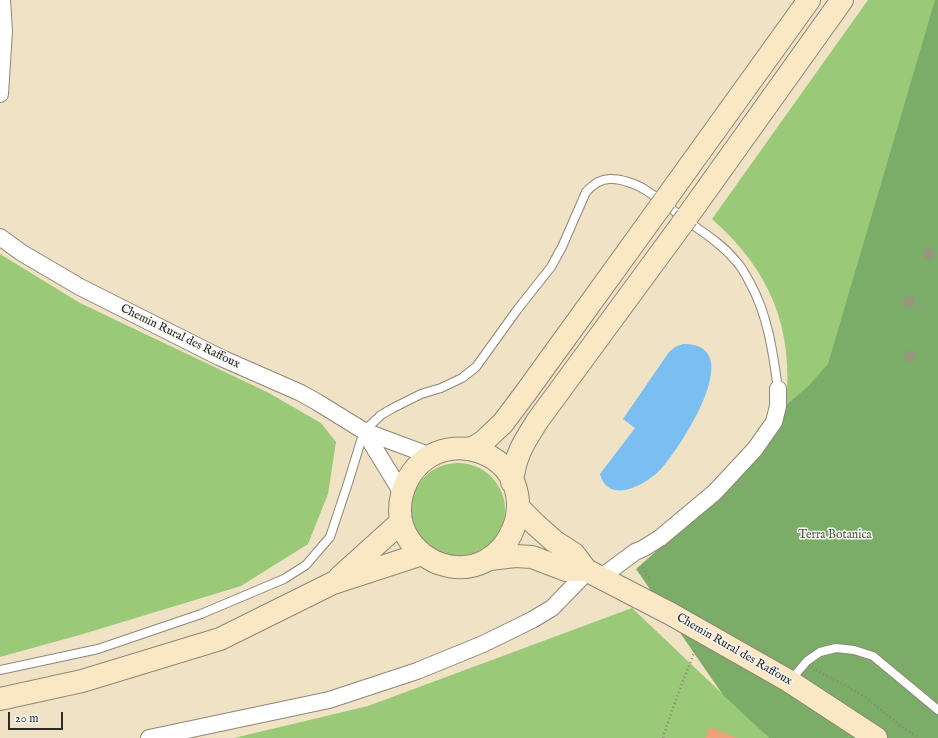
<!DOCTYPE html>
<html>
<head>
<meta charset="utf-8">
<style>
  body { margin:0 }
  #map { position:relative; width:938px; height:738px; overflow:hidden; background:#f0e2c5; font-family:"IM FELL English",serif }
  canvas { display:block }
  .scale { position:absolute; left:8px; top:712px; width:55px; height:18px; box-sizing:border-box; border:2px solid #2b2b2b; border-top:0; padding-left:5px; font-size:12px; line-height:14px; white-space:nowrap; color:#2b2b2b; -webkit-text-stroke:3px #f6f6f2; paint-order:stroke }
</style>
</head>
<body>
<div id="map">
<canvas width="938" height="738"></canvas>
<div class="scale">20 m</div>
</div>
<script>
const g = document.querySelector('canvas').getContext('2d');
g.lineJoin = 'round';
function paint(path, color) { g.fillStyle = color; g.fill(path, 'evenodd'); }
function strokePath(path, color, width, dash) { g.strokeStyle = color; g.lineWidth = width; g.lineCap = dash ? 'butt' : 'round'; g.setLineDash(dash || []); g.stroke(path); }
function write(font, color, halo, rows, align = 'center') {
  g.font = font + ' "IM FELL English",serif'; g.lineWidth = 3; g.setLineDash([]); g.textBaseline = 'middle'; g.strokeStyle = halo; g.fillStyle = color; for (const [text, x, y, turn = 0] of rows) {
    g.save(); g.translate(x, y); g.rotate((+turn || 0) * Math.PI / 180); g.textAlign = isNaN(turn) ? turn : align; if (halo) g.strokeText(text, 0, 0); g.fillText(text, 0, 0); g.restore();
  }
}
const green = new Path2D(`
  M868 0H938V693L826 367 809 385 786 405C794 328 770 270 712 219Z
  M0 254 80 303 267 392 321 423 336 442 328 494 308 544 241 586 83 634 0 657Z
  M411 510a47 47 0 1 1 94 0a47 47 0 1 1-94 0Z
  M632 608 769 738H234L368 706Z`);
const forest = new Path2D(`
  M935 0H938V738H769L723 695 636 569 724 491 786 405 809 385 828 364Z`);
const water = new Path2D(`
  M683 344C750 343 680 448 661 469 647 484 609 506 600 474L635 428 623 419 669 352 675 347Z`);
const building = new Path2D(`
  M709 727 737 738H705Z`);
const path = new Path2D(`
  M928 253H929L930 254 929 255Z
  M908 301H910V302L909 303Z
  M910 355 911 357H909V355Z
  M643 567 646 575 650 579
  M816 670 864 696 903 728 919 738
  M663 738 672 710 695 650`);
const lane = new Path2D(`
  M0 670 98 649 201 614 284 579 306 565 330 537 348 483 364 431 381 415 393 408 421 394 441 388 462 378 476 367 517 310 551 267 562 247 586 192C593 184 601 178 612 179 621 179 636 184 644 189 657 197 670 208 683 218 701 231 721 243 735 260 741 266 746 275 750 283 768 315 773 353 778 389
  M790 681 807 661 820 652 836 648 854 650 873 656 938 710`);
const street = new Path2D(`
  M0 94 4 31 2 0
  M0 237 22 253 80 287 219 357 301 393 317 402 364 431 431 456
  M364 431 402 493
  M600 578 635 552 644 548 660 538 715 492 755 449 774 422 778 406V389
  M149 738 329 700 417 671 483 644 532 620 552 608 588 571`);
const secondary = new Path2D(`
  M665 200 809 0
  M687 217 842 0
  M467 449 475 447 484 441 503 423 527 391 660 207
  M512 482C515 455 524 442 538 420L682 224
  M518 507 536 525 554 541 574 554 586 570 671 614 789 681 876 738
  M490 559 515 556 532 557 566 570H586
  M340 577 401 522
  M0 699 82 681 220 639 333 583 422 554C427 557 432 561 438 563 512 590 552 478 480 452 463 446 445 448 430 456 402 473 390 513 410 541 413 546 418 550 422 554`);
const secondaryBridge = new Path2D(`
  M660 207 665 200
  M682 224 687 217`);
const trees = [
  [929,254],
  [909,302],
  [910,356]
];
const streetNames = [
  ["Chemin Rural des Raffoux",180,337,26],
  ["Chemin Rural des Raffoux",734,650,30]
];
const parkNames = [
  ["Terra Botanica",835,536]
];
paint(green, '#9ac978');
paint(forest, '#7bad68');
paint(water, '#7bbef1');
paint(building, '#efa177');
strokePath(lane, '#8e8678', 10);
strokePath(street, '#8e8678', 18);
strokePath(secondary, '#8e8678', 24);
strokePath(path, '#8e8678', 2.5, [1, 3]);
strokePath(lane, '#fff', 8);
strokePath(street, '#fff', 16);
strokePath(secondary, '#fae7c3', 22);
strokePath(secondaryBridge, '#8e8678', 24, []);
strokePath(secondaryBridge, '#fae7c3', 22);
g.fillStyle = '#96977d';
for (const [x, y] of trees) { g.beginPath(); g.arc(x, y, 6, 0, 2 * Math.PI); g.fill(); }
write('12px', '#2b2b2b', '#f6f6f2', streetNames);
write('12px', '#4c5a42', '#f6f6f2', parkNames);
</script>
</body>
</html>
